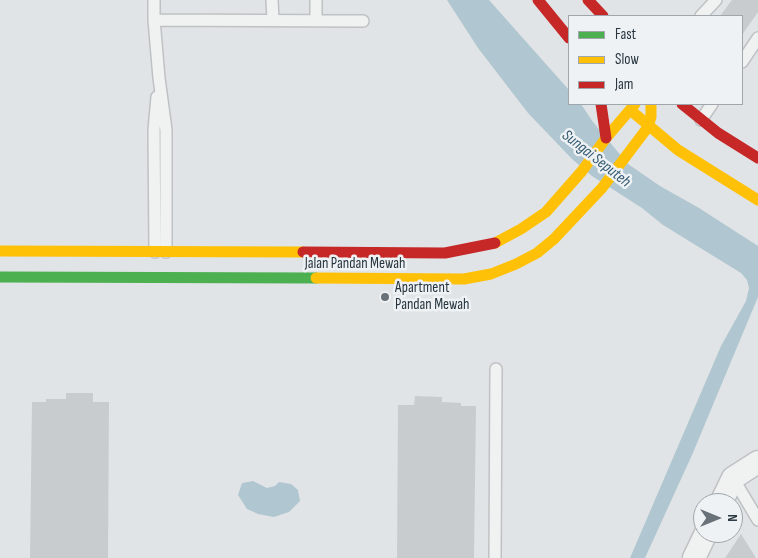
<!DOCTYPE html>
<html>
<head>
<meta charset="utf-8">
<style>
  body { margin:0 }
  #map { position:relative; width:758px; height:558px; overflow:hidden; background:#e1e4e6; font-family:"Sofia Sans Condensed",sans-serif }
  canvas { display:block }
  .legend { position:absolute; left:568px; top:15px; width:175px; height:90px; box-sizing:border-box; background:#eef2f5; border:1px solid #9fa6ac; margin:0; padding:6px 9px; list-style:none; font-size:15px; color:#28353e }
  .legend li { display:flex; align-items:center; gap:10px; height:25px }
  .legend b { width:25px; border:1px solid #9fa6ac }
  .north { position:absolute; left:693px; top:493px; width:50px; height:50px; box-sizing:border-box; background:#eef2f5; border:1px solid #9fa6ac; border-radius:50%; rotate:90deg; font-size:14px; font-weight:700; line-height:20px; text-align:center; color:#28353e }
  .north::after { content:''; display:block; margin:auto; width:18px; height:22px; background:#697279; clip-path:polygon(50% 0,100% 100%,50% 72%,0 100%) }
</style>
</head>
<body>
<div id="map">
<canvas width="758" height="558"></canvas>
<ul class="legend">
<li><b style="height:6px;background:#4caf50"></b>Fast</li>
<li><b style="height:6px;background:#ffc107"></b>Slow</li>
<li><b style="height:6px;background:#c62828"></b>Jam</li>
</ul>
<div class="north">N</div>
</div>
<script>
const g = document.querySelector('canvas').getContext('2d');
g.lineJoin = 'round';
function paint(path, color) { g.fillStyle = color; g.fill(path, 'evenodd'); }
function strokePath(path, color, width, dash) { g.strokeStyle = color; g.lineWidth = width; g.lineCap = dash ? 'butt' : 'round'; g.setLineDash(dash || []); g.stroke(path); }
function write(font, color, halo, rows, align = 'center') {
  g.font = font + ' "Sofia Sans Condensed",sans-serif'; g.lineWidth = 5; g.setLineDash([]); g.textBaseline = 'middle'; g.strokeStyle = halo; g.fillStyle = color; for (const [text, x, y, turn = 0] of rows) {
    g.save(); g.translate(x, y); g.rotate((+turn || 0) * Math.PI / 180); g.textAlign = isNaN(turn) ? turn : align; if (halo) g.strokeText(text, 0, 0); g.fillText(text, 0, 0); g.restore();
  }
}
const water = new Path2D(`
  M447 0H489L569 90V104H581L593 122 628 164 660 186 699 208 758 246V297L692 455 645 558H630L721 346 746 301 749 288 747 280 741 273 663 225 642 208 592 176 572 159 528 113 478 48Z
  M253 481 267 488 275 486 279 482 291 484 298 490 300 501 289 512 274 517 258 514 247 509 238 495 242 483Z`);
const building = new Path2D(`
  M732 0H758V12L742 35V16H720Z
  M66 393H93V402H109L108 558H30L32 402H46V399H66Z
  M415 396 442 397V402L461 403V406H476L474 558H397L398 405H414Z
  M741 534 756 558H725Z`);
const lane = new Path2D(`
  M154 0V20L159 78 166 130V252
  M272 0 273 20
  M701 16 716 0
  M154 20 363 21
  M316 20V0
  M742 62 758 38
  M701 120 712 104
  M155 252 154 130 157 97
  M733 478 758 520
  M495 558 496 369`);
const street = new Path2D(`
  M721 503 733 478 758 462
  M694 558 706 533`);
const fast = new Path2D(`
  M0 277 316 278`);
const slow = new Path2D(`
  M635 114 678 150 758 200
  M495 243 521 229 546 212 582 171 606 138 635 104
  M0 251 303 252
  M316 278 464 279 491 274 516 264 537 253 554 239 602 188 648 127 651 117V104`);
const jam = new Path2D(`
  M538 0 569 38
  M588 0 603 16
  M601 104 606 138
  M682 104 718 133 758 158
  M303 252 445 253 495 243`);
const markers = [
  [385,297,5,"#697279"]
];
const streetNames = [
  ["Jalan Pandan Mewah",355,264]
];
const poiNames = [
  ["Apartment",395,288],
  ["Pandan Mewah",395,305]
];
const waterNames = [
  ["Sungai Seputeh",596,159,38]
];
paint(water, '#b0c6d0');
paint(building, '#c9ccce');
strokePath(lane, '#bfc2c4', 14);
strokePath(street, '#bfc2c4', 25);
strokePath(lane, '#f0f2f2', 11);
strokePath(street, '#f0f2f2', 22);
strokePath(fast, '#4caf50', 11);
strokePath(slow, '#ffc107', 11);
strokePath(jam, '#c62828', 11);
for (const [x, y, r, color] of markers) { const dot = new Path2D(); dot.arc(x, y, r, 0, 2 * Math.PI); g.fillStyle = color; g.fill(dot); strokePath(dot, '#eef2f5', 2); }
write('15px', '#28353e', '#eef2f5', streetNames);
write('15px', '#28353e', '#eef2f5', poiNames, 'left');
write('italic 16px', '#345b70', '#eef2f5', waterNames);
</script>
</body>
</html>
